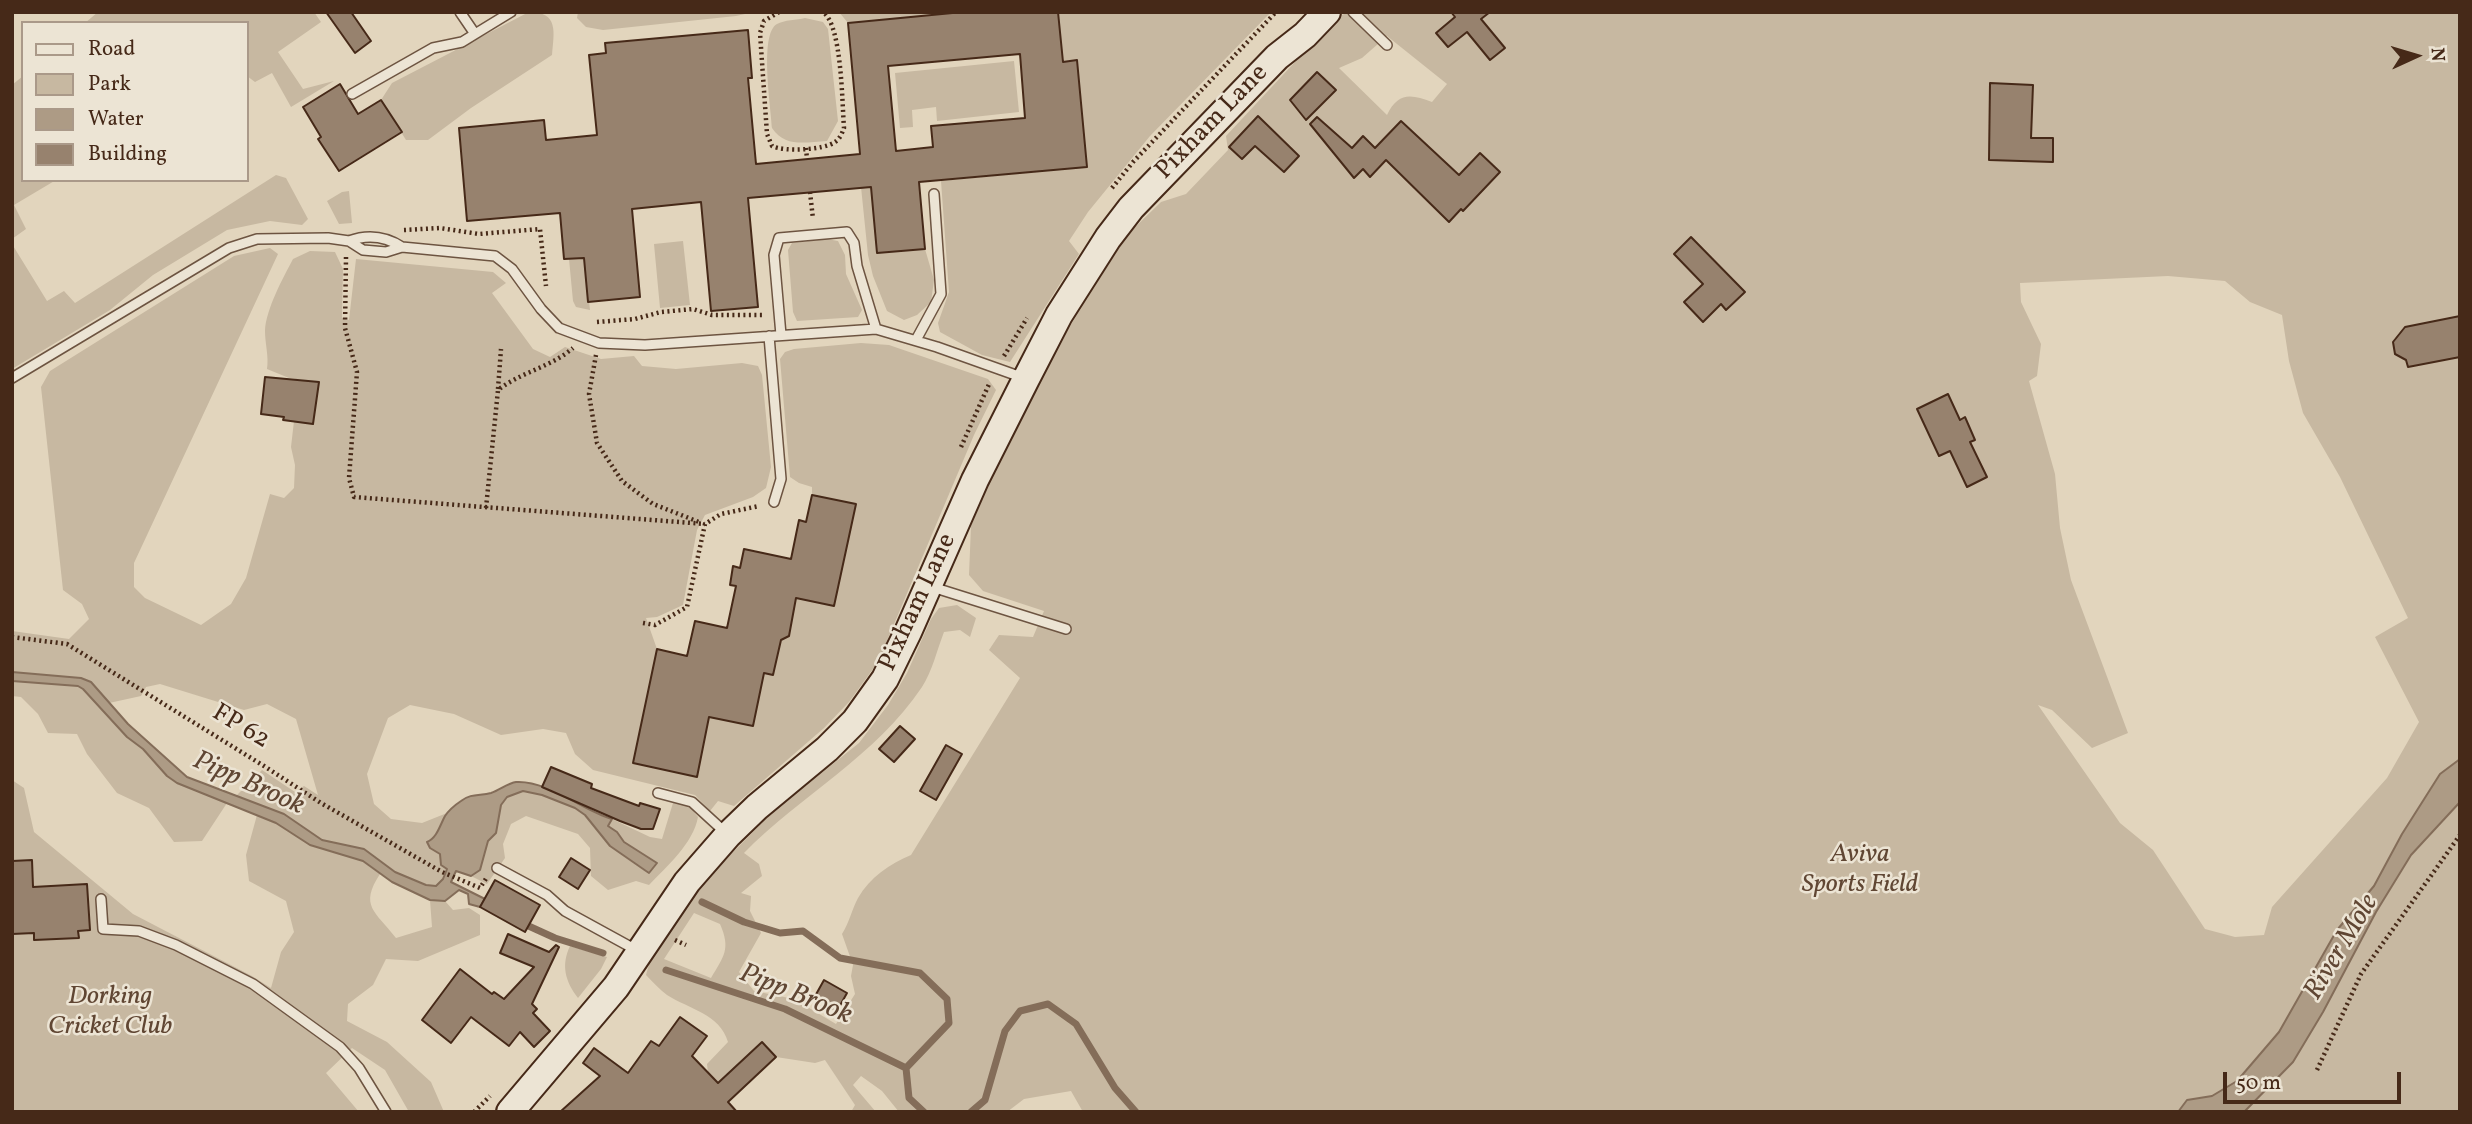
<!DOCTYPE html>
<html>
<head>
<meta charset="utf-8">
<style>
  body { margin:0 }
  #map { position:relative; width:2472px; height:1124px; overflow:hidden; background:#e2d5bd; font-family:Vollkorn,serif }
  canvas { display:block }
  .frame { position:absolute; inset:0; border:14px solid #462918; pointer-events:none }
  .legend { position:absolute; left:21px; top:21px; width:228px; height:161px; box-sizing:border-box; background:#ece4d4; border:2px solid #aa9989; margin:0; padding:9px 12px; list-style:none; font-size:21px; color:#462918 }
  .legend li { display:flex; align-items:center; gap:14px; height:35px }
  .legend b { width:35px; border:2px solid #aa9989 }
  .north { position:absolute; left:2381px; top:21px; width:70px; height:70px; -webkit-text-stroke:5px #ece4d4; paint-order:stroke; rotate:86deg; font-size:19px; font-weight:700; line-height:28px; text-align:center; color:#462918 }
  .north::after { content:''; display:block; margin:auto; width:24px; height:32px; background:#462918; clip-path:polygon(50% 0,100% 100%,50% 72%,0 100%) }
  .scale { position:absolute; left:2223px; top:1072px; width:178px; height:32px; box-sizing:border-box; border:4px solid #462918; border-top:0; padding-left:9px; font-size:21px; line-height:24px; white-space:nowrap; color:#462918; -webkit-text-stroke:5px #ece4d4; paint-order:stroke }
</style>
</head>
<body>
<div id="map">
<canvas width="2472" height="1124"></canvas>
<div class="frame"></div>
<ul class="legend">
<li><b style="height:9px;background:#ece4d4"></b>Road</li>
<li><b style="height:19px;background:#c7b8a1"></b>Park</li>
<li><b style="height:19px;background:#ad9b85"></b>Water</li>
<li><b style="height:19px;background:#97826e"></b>Building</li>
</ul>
<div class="north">N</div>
<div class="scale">50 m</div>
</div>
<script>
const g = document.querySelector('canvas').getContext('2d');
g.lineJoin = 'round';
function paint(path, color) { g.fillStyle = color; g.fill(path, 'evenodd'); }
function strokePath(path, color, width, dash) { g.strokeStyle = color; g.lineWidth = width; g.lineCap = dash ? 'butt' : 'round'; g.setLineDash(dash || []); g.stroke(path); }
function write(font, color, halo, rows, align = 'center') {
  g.font = font + ' Vollkorn,serif'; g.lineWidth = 5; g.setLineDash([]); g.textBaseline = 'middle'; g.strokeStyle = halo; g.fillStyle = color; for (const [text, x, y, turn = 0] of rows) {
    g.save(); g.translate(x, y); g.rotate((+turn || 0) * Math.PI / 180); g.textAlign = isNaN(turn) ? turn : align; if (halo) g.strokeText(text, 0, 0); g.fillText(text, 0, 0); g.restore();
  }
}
const green = new Path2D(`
  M98 12H314L321 22 278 52 303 89 334 81 291 107 272 73 255 82 247 76V23H85Z
  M529 12C559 12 554 32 552 55L471 108 428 140H406L381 100 392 83Z
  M578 12H754L736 16 603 30 586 27 577 18Z
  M839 12H963L848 23Z
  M1058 12H1271L1150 136 1088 212 1069 241 1079 254 1010 362 982 355 940 332 938 323 949 292 941 181 1087 167 1077 61 1063 62Z
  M1349 12H2460V759L2440 774 2402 834 2374 886 2337 930 2279 1032 2237 1081 2212 1096 2187 1100 2178 1112H1083L1071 1091 1024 1099 1007 1112H899L882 1091 861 1076 853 1085 876 1112H851L855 1105 825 1060 815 1063 776 1057 762 1043 720 1085 708 1073 707 1064 728 1042C720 1014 689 1009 667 995 660 990 653 982 646 975L651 957 701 884 774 811 859 743 888 705 907 673 931 619 939 608 957 605 976 618 970 637 960 630 944 632C937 650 932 672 922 687 876 756 801 795 744 853L759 864 762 876 741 893 751 896 750 911 761 933 739 972 754 991 794 999 836 1024 855 994 851 976 853 965 842 934C850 921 852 909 858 898 870 877 890 864 911 855L1020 678 989 650 999 635 1033 637 1044 611 983 591 969 575 971 526 1020 410 1060 342 1127 235 1161 202 1186 194 1228 150 1226 136 1337 17ZM1387 36 1447 84 1432 102C1411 94 1398 92 1387 115L1339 68 1362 58ZM2168 276 2225 281 2250 302 2282 315 2289 361 2303 413 2340 477 2408 618 2375 637 2419 722 2387 778 2272 907 2264 935 2235 937 2205 929 2153 850 2120 823 2038 705 2052 710 2092 748 2128 733 2071 580 2060 528 2055 474 2029 381 2037 376 2041 344 2021 302 2020 283ZM694 913 720 924C731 949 724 956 711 978L664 959Z
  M805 18 823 22 828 29 838 121 827 141C806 142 785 148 772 128 771 107 759 34 777 24 784 20 797 20 805 18Z
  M1014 61 1019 112 937 121 936 107 912 110 913 127 900 128 895 73Z
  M23 76V180H56L14 205 26 229 12 239V85Z
  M276 175 286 178 308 219 302 225 270 221 227 230 153 275 110 310 12 369V244L47 301 64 291 75 303Z
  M861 187H871L877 253 925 249 934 280 931 302 917 315 904 320 887 311 873 276 868 255Z
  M349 191 352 223 339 224 327 201 342 192Z
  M827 239 838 241 845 255 846 274 862 310 858 317 797 321 793 312 788 250 792 243Z
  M683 241 690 305 660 308 654 244Z
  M270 248 278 254 134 563V587L145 598 201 625 231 604 246 578 270 494 284 498 294 488 295 465 291 447 294 421 313 423 318 382 289 378 267 369C269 356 265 344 265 331 266 309 283 278 293 259L310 251 335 252 343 269 342 318 349 320 356 259 493 272 506 283 492 293 533 349 550 357 565 347 601 359 634 356 642 366 676 369 742 363 758 366 762 375 771 467 766 488 753 497 705 515 697 530 683 605 657 617 646 618 657 649 633 763 696 777 709 717 753 726 764 673 773 675 790 597 834 606 856 505 812 495V487L799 483 790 477 780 359 785 352 794 349 861 343 889 345 988 379 996 390 974 435 878 662 849 702 824 728 734 806 718 801 710 811 695 795 593 770 575 754 566 733 543 729 501 735 454 714 410 705 388 718 367 774 374 804 391 819 422 823 447 813 430 848 440 854 447 868 443 879 436 886 426 885 395 872 364 849 322 840 284 814 236 796 262 770 295 792 304 786 318 795 296 719 267 704 244 710 160 684 146 687 141 696 109 703 91 682 81 678 12 672V631L69 639 89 619 82 604 63 590 41 387 50 371 234 256Z
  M584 257 590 310 576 307 573 301 569 259Z
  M12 681 78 686 83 689 127 737 143 749 167 776 177 783 227 803 202 841 174 842 149 808 117 793 87 754 77 734 48 733 38 714 21 697 12 696Z
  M12 780 24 788 34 832 133 914 252 976 271 988 281 952 294 932 286 901 249 881 246 855 257 815 276 823 310 845 363 861 380 874C359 906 375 911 396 938L432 927 430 900 445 901 453 910 469 908 480 915V935L418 961 386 959 373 985 348 1004 347 1021 387 1042 431 1082 444 1112H409L385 1070 352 1048 326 1073 359 1112H12Z
  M523 791 542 795 575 808 585 815 610 846 648 873 656 863 624 842 617 832 608 826 612 819 650 837 662 839 673 803 688 805 698 817C693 844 667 866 649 885L636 881 608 890 591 876 590 848 578 834 526 816 511 824 503 844 505 858 487 884 471 876 480 870 488 841 496 833 501 805 507 797Z
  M2460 802V1112H2244L2293 1062 2376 912 2411 855Z
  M570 946 607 957 601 969 578 998C565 981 561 965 570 946Z`);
const water = new Path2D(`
  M12 672 81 678 91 682 128 724 187 777 284 814 322 840 364 849 395 872 426 885 436 886 443 879 447 869 441 865 440 854 430 848 427 842C437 838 440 825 445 816 449 810 455 805 461 801 471 793 480 796 491 793 500 790 508 783 516 782 548 780 583 811 612 819L608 826 617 832 624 842 657 863 649 873 646 871 610 846 585 815 575 808 542 795 523 791 507 797 501 805 496 833 488 841 480 870 471 876 456 871 451 882 485 899 480 907 469 904 468 894 459 890 445 901 430 900 392 882 363 861 310 845 276 823 177 783 167 776 143 749 127 737 83 689 78 686 12 681Z
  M2460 759V802L2411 855 2376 912 2323 1012 2293 1062 2244 1112H2178L2187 1100 2212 1096 2237 1081 2279 1032 2337 930 2374 886 2402 834 2440 774Z`);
const stream = new Path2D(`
  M702 902 744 922 780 933 803 931 840 958 920 973 947 999 949 1023 906 1068
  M522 923 555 938 603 953
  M666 970 785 1009 906 1068
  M906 1068 909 1098 924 1112
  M971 1112 985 1100 1005 1031 1020 1011 1048 1004 1076 1024 1115 1088 1136 1112`);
const building = new Path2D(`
  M326 12H351L371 41 355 53Z
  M963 12H1058L1063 62 1077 60 1087 167 919 182 925 249 877 253 871 187 748 198 758 307 711 311 701 202 632 209 640 297 588 302 584 258 564 259 560 213 467 221 459 128 544 120 546 140 597 135 589 55 606 53 605 43 748 30 752 78H748L756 164 860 154 848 23ZM1020 54 1025 118 931 126 933 147 896 151 888 66Z
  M1451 12H1490L1481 19 1505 48 1490 60 1467 32 1448 47 1436 33 1455 17Z
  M1317 72 1336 90 1306 120 1290 100Z
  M1990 83 2033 85 2031 138H2053V162L1989 160Z
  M340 84 358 114 381 100 402 132 339 171 318 139 321 137 303 107Z
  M1258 116 1299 156 1284 172 1255 146 1242 159 1229 147Z
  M1317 117 1352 148 1363 136 1375 148 1401 121 1459 175 1480 153 1500 172 1463 211 1461 209 1449 222 1386 160 1370 177 1363 169 1354 178 1310 124Z
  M1691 237 1745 292 1726 310 1721 304 1703 322 1684 302 1703 284 1674 254Z
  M2460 316V357L2408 367 2406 360 2395 354 2393 342 2405 327Z
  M265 377 319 382 313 424 283 420 284 417 261 414Z
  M1948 394 1960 420 1965 417 1975 440 1970 442 1987 477 1967 487 1950 451 1939 456 1917 409Z
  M812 495 856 504 834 606 796 598 789 636 781 640 773 675 764 673 753 726 709 717 697 777 633 763 657 649 687 656 695 621 727 628 736 586 730 585 733 566 740 568 744 549 791 559 799 520 806 522Z
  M900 726 915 739 894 762 879 749Z
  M946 745 962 754 936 800 920 791Z
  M551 767 592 784 591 788 639 806 640 803 660 809 653 829H641L620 821 542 787Z
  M571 858 590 870 578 889 559 877Z
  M32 860 33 887 87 884 90 930 78 931 79 938 34 940V933L12 934V861Z
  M495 880 540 905 525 932 480 907Z
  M508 934 549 952 556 945 559 947 532 1004 537 1009 533 1013 550 1031 534 1047 520 1032 509 1046 471 1017 451 1043 422 1020 460 969 492 994 494 992 504 999 534 967 500 953Z
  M824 980 847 993 837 1011 814 998Z
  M680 1017 707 1036 692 1056 718 1083 762 1042 776 1057 728 1102 737 1112H560L600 1076 583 1063 594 1048 628 1073 651 1041 659 1046Z`);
const path = new Path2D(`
  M779 12 764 21 760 33 767 134 772 146C784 152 824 150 835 142 840 139 842 133 844 128 842 103 842 25 823 12
  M806 148 807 159
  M1112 188 1133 162 1276 12
  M810 192 813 219
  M404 230 440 228 479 234 540 229 546 286
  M346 257 345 328 357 372 349 478 354 497 705 524
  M597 322 635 319 661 312 693 309 712 315H764
  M596 355 589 394 597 443 622 481 653 504 699 522
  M1004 356 1027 318
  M498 389 501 349
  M961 447 990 382
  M486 508 498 390C521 372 551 367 573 348
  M643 623 655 625 687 607 705 524 721 514 759 506
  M12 637 67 644 264 766 321 803 442 872 480 888 487 877
  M675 940 686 945
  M2317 1070 2361 974 2460 835
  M474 1112 490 1096`);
const service = new Path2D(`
  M460 12 475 34 511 12
  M1353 12 1387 45
  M352 94 433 48 462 42 475 34
  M349 241C368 234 385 236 402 247
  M781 335 774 255 779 238 847 232 854 243 857 266 876 329
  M769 336 781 479 774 502
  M916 340 941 294 934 194
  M12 378 229 248 257 239 328 238 349 241 363 250 386 252 402 247 495 256 512 269 541 309 559 328 599 343 645 345 876 329 937 347 1024 378
  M929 586 1066 629
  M658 793 692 802 727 834
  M497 868 547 895 565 911 638 951
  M101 899 103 929 139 931 176 945 253 984 340 1047 359 1068 386 1112`);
const secondary = new Path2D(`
  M510 1112 616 987 687 882 728 835 757 807 827 749 855 721 885 679 908 632 975 480 1026 379 1059 315 1108 238 1131 208 1277 57 1305 35 1327 12`);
const streetNames = [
  ["Pixham Lane",1213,123,-46],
  ["Pixham Lane",919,603,-65],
  ["FP 62",240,728,31]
];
const parkNames = [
  ["Aviva",1860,856],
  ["Sports Field",1860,886],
  ["Dorking",110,998],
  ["Cricket Club",110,1028]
];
const waterNames = [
  ["Pipp Brook",248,785,24],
  ["River Mole",2343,948,-59],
  ["Pipp Brook",795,996,22]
];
paint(green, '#c7b8a1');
paint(water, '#ad9b85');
strokePath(water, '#846d59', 2);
strokePath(stream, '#846d59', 7);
paint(building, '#97826e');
strokePath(building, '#462918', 2);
strokePath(service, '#6d5441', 12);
strokePath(secondary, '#462918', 30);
strokePath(path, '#462918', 4.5, [2, 3.5]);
strokePath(service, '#ece4d4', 9);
strokePath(secondary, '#ece4d4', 26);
write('26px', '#462918', '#ece4d4', streetNames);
write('italic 26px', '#604633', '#ece4d4', parkNames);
write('italic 28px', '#604633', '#ece4d4', waterNames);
</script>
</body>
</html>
